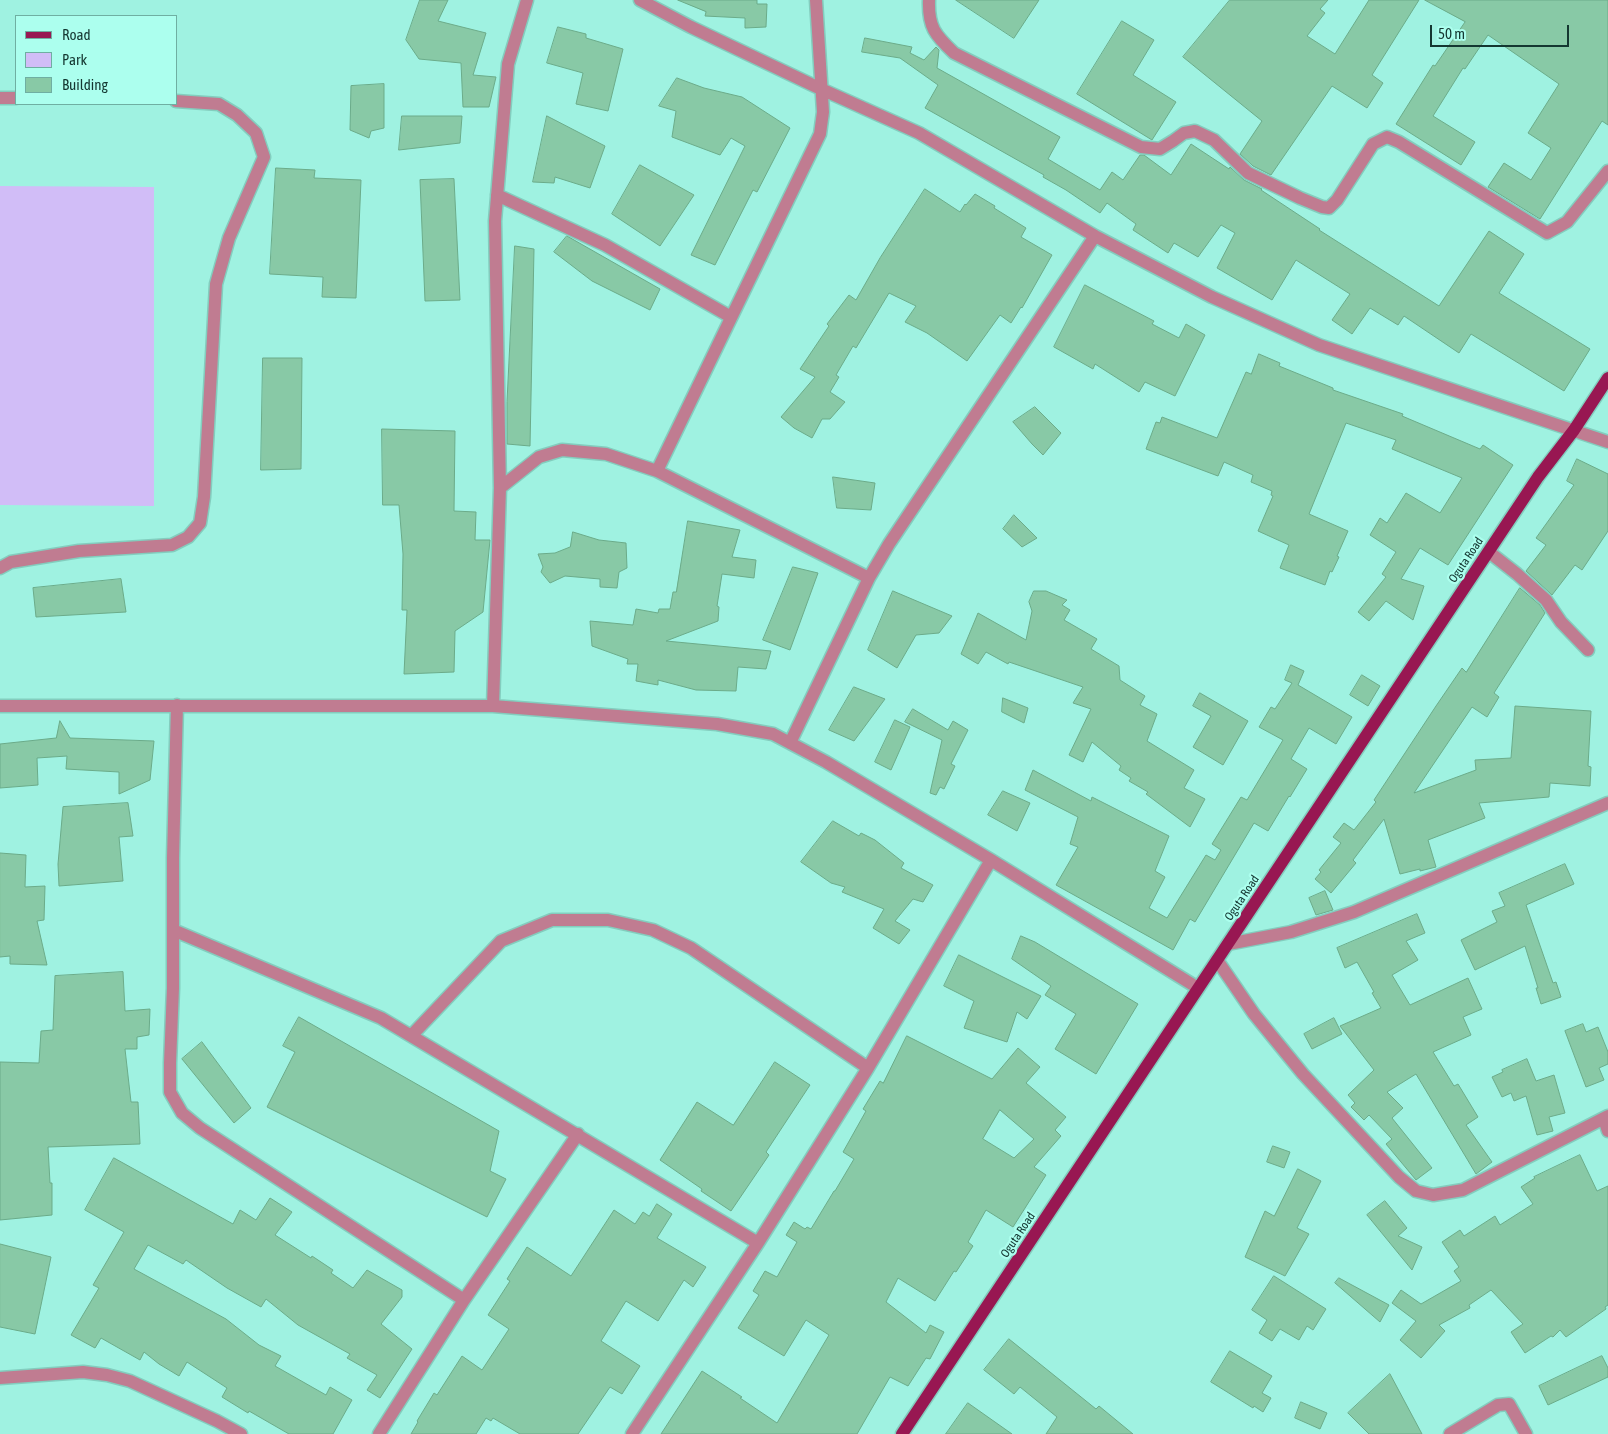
<!DOCTYPE html>
<html>
<head>
<meta charset="utf-8">
<style>
  body { margin:0 }
  #map { position:relative; width:1608px; height:1434px; overflow:hidden; background:#9ff2e1; font-family:"Asap Condensed",sans-serif }
  canvas { display:block }
  .legend { position:absolute; left:15px; top:15px; width:162px; height:90px; box-sizing:border-box; background:#acffee; border:1px solid #6fafa2; margin:0; padding:6px 9px; list-style:none; font-size:15px; color:#143731 }
  .legend li { display:flex; align-items:center; gap:10px; height:25px }
  .legend b { width:25px; border:1px solid #6fafa2 }
  .scale { position:absolute; left:1430px; top:25px; width:139px; height:22px; box-sizing:border-box; border:2px solid #143731; border-top:0; padding-left:6px; font-size:15px; line-height:18px; white-space:nowrap; color:#143731; -webkit-text-stroke:4px #acffee; paint-order:stroke }
</style>
</head>
<body>
<div id="map">
<canvas width="1608" height="1434"></canvas>
<ul class="legend">
<li><b style="height:6px;background:#981752"></b>Road</li>
<li><b style="height:14px;background:#d1bdf7"></b>Park</li>
<li><b style="height:14px;background:#88c9a6"></b>Building</li>
</ul>
<div class="scale">50 m</div>
</div>
<script>
const g = document.querySelector('canvas').getContext('2d');
g.lineJoin = 'round';
function paint(path, color) { g.fillStyle = color; g.fill(path, 'evenodd'); }
function strokePath(path, color, width, dash) { g.strokeStyle = color; g.lineWidth = width; g.lineCap = dash ? 'butt' : 'round'; g.setLineDash(dash || []); g.stroke(path); }
function write(font, color, halo, rows, align = 'center') {
  g.font = font + ' "Asap Condensed",sans-serif'; g.lineWidth = 4.5; g.setLineDash([]); g.textBaseline = 'middle'; g.strokeStyle = halo; g.fillStyle = color; for (const [text, x, y, turn = 0] of rows) {
    g.save(); g.translate(x, y); g.rotate((+turn || 0) * Math.PI / 180); g.textAlign = isNaN(turn) ? turn : align; if (halo) g.strokeText(text, 0, 0); g.fillText(text, 0, 0); g.restore();
  }
}
const green = new Path2D(`
  M0 186 154 187V506L0 505Z`);
const building = new Path2D(`
  M420 0H448L438 21 486 33 473 75 496 77 489 107H463L461 63 419 59 406 40Z
  M678 0H757V4H767L766 27 745 28V18L705 16 706 12Z
  M956 0H1039L1014 38Z
  M1230 0H1328L1320 9 1325 13 1307 36 1335 54 1369 0H1419L1372 75 1383 83 1367 108 1332 86 1271 175 1253 166 1240 154 1262 121 1183 57Z
  M1425 0H1608V125L1602 121 1540 219 1488 187 1504 163 1531 180 1551 148 1528 133 1559 84 1488 35 1465 69 1463 68 1433 116 1475 142 1461 165 1396 124 1433 65 1435 66 1465 22Z
  M1122 21 1154 40 1133 75 1176 102 1152 140 1077 94Z
  M558 27 586 34V38L623 49 608 111 576 104 583 73 547 63Z
  M865 38 912 47 910 53 924 60 936 47 939 50 937 68 1060 137 1048 159 1100 190 1112 172 1123 180 1140 155H1144L1171 175 1191 144 1229 169 1230 167 1244 180 1262 189 1261 190 1320 229 1319 230 1439 306 1489 231 1524 254 1499 293 1590 349 1564 391 1471 334 1459 353 1404 316 1398 325 1370 308 1352 334 1332 320 1350 294 1296 260 1272 300 1217 268 1235 233 1221 225 1198 257 1174 243 1168 253 1133 230 1136 224 1107 203 1100 213 1066 190 1043 177 1044 175 925 108 938 85 900 58 862 52Z
  M677 78 704 88 742 97 790 128 757 192 753 190 715 265 691 255 745 146 731 138 720 155 672 137 676 111 659 106Z
  M384 84V128L371 131 369 138 350 130 351 86Z
  M402 116H462L460 143 399 150Z
  M547 116 605 146 590 188 555 177 554 183 533 182Z
  M640 165 694 195 660 246 612 214Z
  M276 168 315 170 314 178 361 180 356 298 322 297 323 277 270 274Z
  M454 179 460 300 425 301 420 180Z
  M925 189 960 212 965 204 966 205 975 194 995 206 994 208 1026 228 1021 237 1052 255 1022 308 1021 307 1011 323 1000 315 967 361 927 333 905 322 916 306 889 293 856 348 853 346 836 375 839 377 830 392 845 402 830 419H822L812 438 794 428 781 417 815 377 800 369 829 326 827 324 849 295 856 300 880 258Z
  M567 236 660 289 650 310 592 281 554 252Z
  M515 246 534 249 530 446 507 444V402Z
  M1085 285 1154 321 1152 324 1179 338 1186 324 1205 335 1175 396 1145 382 1139 392 1095 364 1093 369 1054 347Z
  M1259 354 1280 363 1279 366 1333 388V390L1403 414 1402 416 1480 449 1483 445 1513 465 1448 565 1420 548 1401 579 1424 586 1413 620 1386 601 1369 621 1358 612 1386 577 1382 574 1396 552 1370 535 1380 518 1387 523 1406 493 1440 513 1462 478 1392 449 1396 440 1346 423 1309 514 1348 531 1337 556 1339 557 1332 572 1330 571 1325 585 1280 568 1289 545 1258 531 1273 496 1271 495 1272 491 1251 482 1253 475 1224 462 1218 476 1146 449 1156 422 1160 423 1162 417 1217 438 1246 372 1251 374Z
  M263 358H302L301 469 261 470Z
  M1035 407 1061 433 1043 455 1032 444 1013 422Z
  M382 429 455 431 454 511 476 512 475 540H490L483 612 455 631 454 672 404 674 407 610H402L403 554 399 505H383Z
  M1577 459 1608 474V531L1582 570 1575 565 1552 595 1526 571 1546 545 1536 538 1574 485 1567 481Z
  M833 477 875 483 871 510 837 508Z
  M1014 515 1037 538 1022 547 1003 529Z
  M688 521 740 530 732 557 756 560 754 578 722 574 717 606 719 607 718 621 666 641 771 651 766 669 738 667 736 691 696 690 658 680V685L636 681 638 664H627L628 659 592 646 590 621 633 625 636 609 658 613 659 609H670L673 592H676Z
  M573 532 599 540 626 543 627 568 619 572 617 588 600 587V579L565 576 550 583 541 572 543 567 538 554 555 553 570 547Z
  M793 567 818 573 790 650 763 640Z
  M121 579 126 612 36 617 33 588Z
  M1520 588 1540 605 1545 613 1494 693 1499 697 1487 717 1472 707 1414 793 1476 770 1475 760 1511 758 1515 706 1591 711 1588 766 1591 767 1590 786 1550 783 1549 797 1479 803 1485 818 1428 840 1436 867 1420 871V869L1400 874 1384 819 1353 860 1356 863 1331 893 1315 879 1321 872 1319 870 1341 843 1333 837 1344 823 1354 830 1376 802 1374 800 1436 706 1462 668 1466 672Z
  M893 591 952 616 939 633 916 635 897 668 868 650Z
  M1034 591H1046L1067 600 1062 605 1070 610 1064 620 1097 639 1091 649 1119 666 1120 680 1145 696 1140 705 1157 714 1147 741 1194 770 1184 788 1205 799 1190 827 1146 794 1148 792 1129 781 1131 778 1119 770 1121 766 1092 742 1083 762 1069 755 1091 709 1073 703 1083 687 1009 662 1008 664 986 652 978 664 961 654 978 613 1026 640 1032 611 1029 602Z
  M1291 665 1304 671 1298 685 1352 717 1336 744 1309 728 1291 759 1307 769 1290 797 1289 796 1268 831 1254 823 1195 922 1190 919 1173 950 1056 885 1078 847 1070 844 1078 817 1025 790 1033 770 1091 801 1092 797 1169 836 1155 871 1165 877 1149 908 1167 918 1206 855 1215 860 1221 850 1212 844 1241 797 1247 800 1283 740 1259 727 1271 707 1275 709 1292 683 1285 680Z
  M1362 675 1380 686 1368 706 1350 695Z
  M854 687 885 699 854 741 829 730Z
  M1200 693 1248 721 1223 765 1193 747 1211 716 1193 706Z
  M1003 698 1028 708 1024 723 1002 712Z
  M913 709 948 730 953 721 968 730 951 764 955 766 944 789 940 787 936 795 930 793 942 740 905 722Z
  M895 720 910 727 891 770 875 762Z
  M60 721 70 738 154 741 150 780 119 794V772L66 769 67 756 37 758 38 785 0 788V744L56 738Z
  M1003 791 1030 803 1017 831 988 815Z
  M128 803 133 836 119 837 123 881 59 886 58 864 63 807Z
  M833 821 859 836 861 833 875 840 904 863 901 868 933 885 923 902 913 899 895 921 910 930 899 944 873 928 884 909 842 892 845 887 831 883 801 862Z
  M0 853 26 855 25 887 45 886 44 920 37 921 47 965 10 964V956L0 957Z
  M1565 864 1574 884 1526 905 1553 983 1556 982 1561 997 1541 1004 1536 988H1538L1525 946 1475 970 1461 940 1497 922 1492 911 1505 906 1499 893Z
  M1325 891 1333 910 1316 915 1309 898Z
  M1417 914 1425 933 1406 941 1418 960 1392 975 1410 1005 1468 978 1482 1009 1463 1017 1471 1035 1433 1052 1454 1086 1458 1084 1478 1117 1466 1125 1492 1162 1476 1174 1416 1074 1387 1092 1403 1108 1392 1118 1432 1168 1416 1180 1386 1144 1392 1139 1369 1115 1364 1120 1351 1107 1355 1103 1348 1095 1374 1070 1340 1026 1381 1008 1372 993 1374 992 1357 962 1345 968 1337 948Z
  M1021 936 1035 942 1138 1004 1096 1074 1055 1049 1076 1014 1045 995 1051 986 1012 959Z
  M959 955 1041 996 1027 1019 1017 1012 1007 1042 964 1028 974 1001 944 986Z
  M123 972 125 1011 150 1009 149 1035 137 1037V1049H125L131 1102H138L140 1144 48 1147 50 1183H52V1215L0 1220V1062L39 1063 41 1031 53 1030 55 976Z
  M299 1017 499 1131 490 1171 506 1179 487 1217 267 1107 295 1052 283 1046Z
  M1334 1018 1342 1034 1312 1049 1304 1034Z
  M1583 1024 1586 1032 1598 1027 1608 1052V1064L1599 1068 1604 1080 1586 1087 1565 1031Z
  M907 1036 992 1079 1018 1048 1040 1067 1026 1083 1066 1117 1055 1130 1061 1136 1034 1167 1046 1175 1013 1227 986 1210 968 1242 973 1246 956 1272 954 1271 935 1301 898 1278 886 1302 926 1333 930 1325 944 1332 930 1359 926 1358 908 1386 890 1377 857 1434H661L702 1371 742 1397 740 1398 777 1423 829 1335 806 1320 784 1356 738 1328 759 1295 753 1291 765 1271 777 1277 797 1242 786 1235 794 1222 805 1229 807 1227 811 1229 834 1191H835L854 1159 843 1152 866 1111 863 1109 880 1081 883 1083ZM1000 1110 1034 1139 1014 1158 983 1139Z
  M202 1042 251 1108 234 1123 182 1059Z
  M1527 1059 1536 1081 1554 1075 1565 1113 1549 1117 1553 1131 1537 1135 1526 1096 1514 1101 1511 1093 1502 1097 1492 1077 1503 1072 1502 1070Z
  M775 1062 810 1085 766 1152 769 1155 731 1211 701 1191 702 1189 660 1160 697 1102 733 1125Z
  M1273 1146 1290 1152 1284 1168 1267 1162Z
  M1580 1155 1597 1191 1608 1186V1305L1605 1307 1606 1309 1566 1337 1560 1330 1553 1337 1551 1336 1525 1353 1511 1332 1523 1324 1491 1290 1469 1305 1470 1308 1439 1325 1445 1331 1421 1358 1400 1340 1416 1321 1392 1303 1401 1290 1421 1304 1461 1281 1454 1271 1459 1267 1442 1242 1460 1230 1464 1236 1495 1216 1500 1225 1533 1204 1521 1187 1535 1178 1534 1177Z
  M114 1158 233 1224 240 1210 256 1220 270 1198 292 1212 275 1235 311 1258 312 1256 333 1270 331 1273 353 1288 367 1270 402 1290V1297L381 1324 412 1349 380 1398 367 1390 377 1375 347 1358 350 1354 298 1325 266 1299 261 1307 227 1288 186 1260 183 1264 148 1245 134 1269 226 1319 259 1345 281 1356 275 1366 326 1395 330 1387 352 1400 333 1434H289L249 1411 248 1413 222 1397 227 1388 187 1362 179 1376 159 1364 144 1352 140 1360 101 1338 95 1348 71 1335 99 1288 93 1285 124 1232 85 1210Z
  M1298 1169 1321 1181 1297 1228 1309 1234 1285 1276 1245 1257 1265 1211 1274 1216Z
  M1385 1201 1407 1228 1398 1236 1422 1247 1412 1270 1367 1215Z
  M657 1204 672 1214 657 1238 706 1267 693 1287 684 1280 658 1321 626 1301 601 1341 640 1366 622 1394 610 1387 578 1434H520L493 1418 491 1421 486 1418 476 1434H411L418 1422 417 1421 434 1393 437 1395 462 1356 482 1370 509 1329 488 1315 510 1281 507 1279 527 1247 571 1276 614 1210 635 1224 643 1212 649 1216Z
  M0 1244 51 1257 35 1334 0 1327Z
  M1274 1276 1326 1309 1313 1330 1307 1326 1299 1340 1280 1329 1272 1341 1259 1333 1267 1320 1252 1310Z
  M1339 1278 1389 1305 1380 1322 1335 1283Z
  M1009 1339 1096 1409 1099 1406 1133 1434H1046L1057 1417 1020 1387 1014 1394 984 1370Z
  M1230 1351 1272 1376 1262 1393 1271 1398 1263 1412 1254 1406 1253 1408 1211 1382Z
  M1602 1356 1608 1368V1377L1548 1405 1539 1386Z
  M1390 1374 1422 1434H1369L1348 1413Z
  M1301 1402 1327 1413 1320 1429 1295 1418Z
  M968 1403 1012 1434H946Z`);
const minor = new Path2D(`
  M640 0 691 27 821 89 919 133 1095 236 1212 297 1319 345 1608 442
  M929 0C928 27 935 35 954 53L1141 147 1160 149 1173 141 1184 133 1195 131 1214 140 1248 173 1300 198 1322 207 1329 208 1337 200 1373 144 1387 137 1399 142 1547 233 1567 222 1608 171
  M0 98H16
  M497 195 605 245 731 317
  M657 471 820 134 823 112 816 0
  M500 488 539 457 562 450 606 454 657 471 869 578
  M1489 552 1517 574 1546 600 1561 622 1588 650
  M0 568 11 562 79 551 172 545 188 537 200 523 204 497 216 284 229 238 264 157 256 133 237 115 219 104 176 101
  M177 705 173 858V988L170 1063V1092L182 1113 200 1128 464 1300
  M0 706H493L717 724 773 734 826 762 991 860 1198 988
  M493 706 500 488 495 221 508 64 527 0
  M790 743 869 578 889 544 1095 236
  M173 930 381 1018 758 1243
  M1228 944 1291 932 1354 912 1608 803
  M1217 960 1254 1014 1303 1074 1399 1177 1416 1191 1433 1195 1463 1190 1608 1116
  M411 1036 501 941 552 920H608L653 930 691 948 868 1068
  M1604 1119 1608 1131
  M0 1378 83 1372 107 1375 130 1381 217 1421 241 1434
  M379 1434 464 1300 578 1134
  M632 1434 758 1243 868 1068 991 860
  M1450 1434 1498 1405 1509 1404 1526 1434`);
const major = new Path2D(`
  M902 1434 1538 477 1574 430 1608 378`);
const streetNames = [
  ["Oguta Road",1466,560,-56],
  ["Oguta Road",1242,898,-56],
  ["Oguta Road",1018,1235,-56]
];
paint(green, '#d1bdf7');
paint(building, '#88c9a6');
strokePath(building, '#6bab89', 1);
strokePath(minor, '#83cdbe', 15);
strokePath(major, '#83cdbe', 15);
strokePath(minor, '#c07c91', 12);
strokePath(major, '#981752', 12);
write('12px', '#143731', '#acffee', streetNames);
</script>
</body>
</html>
